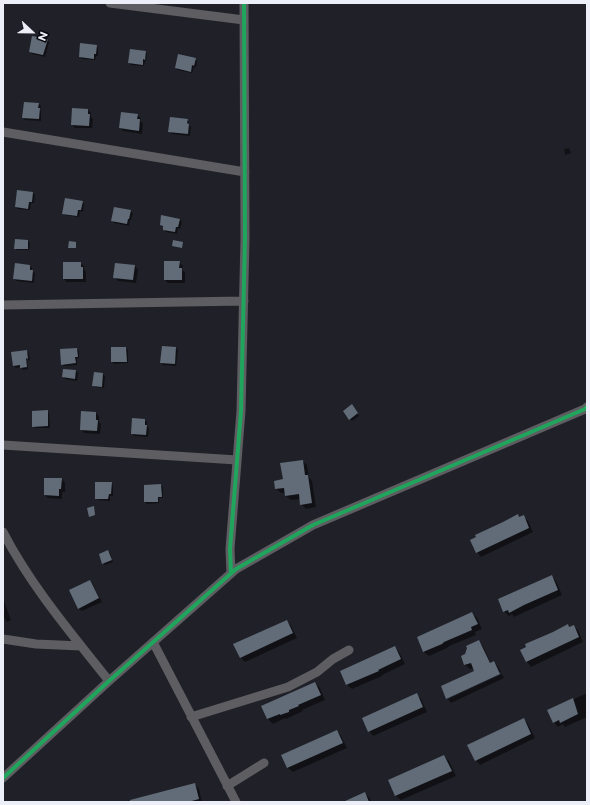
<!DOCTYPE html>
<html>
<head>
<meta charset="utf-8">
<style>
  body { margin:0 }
  #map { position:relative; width:590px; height:805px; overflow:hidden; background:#202128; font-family:Montserrat,sans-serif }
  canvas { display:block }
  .frame { position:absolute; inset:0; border:4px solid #edeff8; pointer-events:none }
  .north { position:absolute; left:12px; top:12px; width:40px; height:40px; -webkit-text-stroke:3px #08090f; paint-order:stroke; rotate:112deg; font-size:11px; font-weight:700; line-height:16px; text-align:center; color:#edeff8 }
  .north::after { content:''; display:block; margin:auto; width:14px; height:18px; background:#edeff8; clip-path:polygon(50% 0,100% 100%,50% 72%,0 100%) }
</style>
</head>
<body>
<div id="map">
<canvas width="590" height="805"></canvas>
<div class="frame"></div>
<div class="north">N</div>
</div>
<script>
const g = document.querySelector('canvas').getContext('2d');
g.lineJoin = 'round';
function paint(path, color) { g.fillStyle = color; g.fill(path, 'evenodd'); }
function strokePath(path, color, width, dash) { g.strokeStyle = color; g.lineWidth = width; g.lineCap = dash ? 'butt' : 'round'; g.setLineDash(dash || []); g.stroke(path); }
const shadow = new Path2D(`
  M47 40 49 42 45 57 32 54 30 52Z
  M96 46 98 48V56H96L95 60 82 59 80 57Z
  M145 51 147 54 146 61H145L144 66 131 65 129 63Z
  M195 59 197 61 196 67H194L192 73 178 70 176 68Z
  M39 104 41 106 40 110 41 111V121L25 120 23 118Z
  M88 110 91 113V117L93 119 92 128H75L72 125Z
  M137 115 141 118 140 121 143 123 142 134 123 131 120 128Z
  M187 120 189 122V125L191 127 190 136 172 134 170 132Z
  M569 148 571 153 565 155 564 149Z
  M18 191 33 193 35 195 34 203H31L30 210 18 209 16 207Z
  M82 202 84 204 83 212 80 211 79 217 65 215 63 213Z
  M130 211 133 213 131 220H130L129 226 114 223 112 220Z
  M180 219 182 222 180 229 178 228 177 234 166 232 164 229V227L161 225Z
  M28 241 30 243 29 250H17L15 248Z
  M179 262 183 266 182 270 185 272V283H168L165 280Z
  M80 263 84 266V269L86 272V282H67L64 279Z
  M30 266 32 268 31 271 35 273 34 283 16 281 14 279Z
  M135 266 138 270 136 283 118 281 114 277Z
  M126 348 128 350V363L114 364 112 362Z
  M176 348 178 350 176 366 163 365 161 363Z
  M77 349 79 351V358H77V365L64 366 62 364Z
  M27 351 29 353 30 361 27 359 28 369 23 370 21 367 16 368 14 366Z
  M76 371 78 373 77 381 65 379 63 376Z
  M103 374 105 376 104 388 95 387 93 385Z
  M354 408 359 416 352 421 350 419Z
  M47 411 49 413 50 428H35L33 426Z
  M96 413 99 416V422L101 424 100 434 84 433 81 429Z
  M145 420 147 422V426L149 428 148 437 134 436 132 434Z
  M302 461 307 465 309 477 312 481 316 507 306 509 301 504V499L291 500 286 496V493H281L276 489Z
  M62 479 65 483V492H62V499L48 498 45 495Z
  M111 483 113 485V496H110V501L98 500 96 498Z
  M161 485 163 487V498H159V503L147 504 145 502Z
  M518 515 520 518 523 516 528 521 533 532 481 557 477 552Z
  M108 551 110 553 113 562 105 565 103 563Z
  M552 576 556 581 562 595 514 617 512 614 509 616 504 611Z
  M90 581 93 585 102 602 82 611 78 608Z
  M3 598 11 620 7 622 4 618H3Z
  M472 613 477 618 482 629 475 632 476 635 449 646 447 648 429 656 424 652 418 637Z
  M287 621 291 626 297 638 245 662 240 657Z
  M568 625 570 627 573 626 578 630 583 642 531 667 527 662 521 650Z
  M479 642 483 646 491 664 494 662 498 667 501 672 448 697V699L442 687 475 671 474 668 470 669 465 665 462 657 466 655 468 647V646Z
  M395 648 399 652 405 664 382 675V676L352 689 347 685 341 672Z
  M502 674 504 678 451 703 448 699Z
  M315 684 320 688 325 700 302 710 303 711 286 719 285 718 273 724 268 719 263 706Z
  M587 693V717L565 727 563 724 558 727 554 722 549 711Z
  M417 695 421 699 427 712 373 736 369 731Z
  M524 719 528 724 535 738 480 765 476 760Z
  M337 731 341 736 347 748 293 772 288 768 283 756Z
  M444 756 449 761 456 776 401 800 396 796 390 781Z
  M194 784 199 789 202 802H138Z
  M365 794 370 798 371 802H345Z`);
const building = new Path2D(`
  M32 36 48 39 43 55 29 52Z
  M80 43 97 45 96 54H94V59L79 57Z
  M130 49 146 51 145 60 143 59V65L128 63Z
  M178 54 196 58 194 66 192 65 191 72 175 68Z
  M24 102 39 103 38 108H40L39 119 22 118Z
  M72 108 88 109V114H90L89 126 71 125Z
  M121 112 138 114 137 119H140L139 131 119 128Z
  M170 117 188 119 187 123 189 124 188 134 168 132Z
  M17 190 33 192 32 202H29L28 209 15 207Z
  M65 198 83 201 81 210H78L77 216 62 214Z
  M114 207 131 210 129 219H128L127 224 111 221Z
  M161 215 180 219 178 227H176L175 232 163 230V226L160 225Z
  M15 239 28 240V249H14Z
  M173 240 183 242 182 248 172 246Z
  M69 241 76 242V248H68Z
  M164 261H180L179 268H182V280H164Z
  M63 262H81V267H83V279H63Z
  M15 263 30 265V270H33L32 281 13 279Z
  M115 263 135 265 133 280 113 278Z
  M162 346 176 347 175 364 160 363Z
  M111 347H126L127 362H111Z
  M77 348 78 357H75L76 363 61 365 60 349Z
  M27 350 28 359 26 358 27 367 20 368V365L13 366 11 352Z
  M63 369 76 370 75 379 62 377Z
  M94 372 103 373 102 387 92 386Z
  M352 404 358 413 349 420 343 411Z
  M48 410V426L32 427V411Z
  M81 411 96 412V420H98L97 431 80 430Z
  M132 418 145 419V425H147L146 435 131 434Z
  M303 460 305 475H308L312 503 300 505 299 494 285 496 284 488 275 489 274 481 283 479 280 463Z
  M44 478H62L61 489H59V496L44 495Z
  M95 482H112L111 494H109L108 499H95Z
  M161 484 162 497H158V502H144V485Z
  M94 506 95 515 89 517 87 508Z
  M518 514 519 517 524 515 529 528 476 553 470 540 476 537 475 535 503 522Z
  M108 550 112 560 102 564 99 554Z
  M552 575 558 590 524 605 509 613 508 610 503 612 498 599Z
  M90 580 99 598 78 609 69 590Z
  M472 612 478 624 471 627 472 630 444 642 442 644 423 652 417 637Z
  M287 620 293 633 240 658 233 644Z
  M568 624 569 627 574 625 579 637 526 662 520 650 526 647 525 644 553 632Z
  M479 640 490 663 494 661 500 674 446 699 441 686 474 671 471 663 464 665 461 656 465 654 467 648 466 646Z
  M395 646 401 659 378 670 379 671 346 685 340 671Z
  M315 682 321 695 298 705 299 706 289 710V712L280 715V714L267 719 261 706Z
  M417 693 423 707 368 732 362 718Z
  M573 698 578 714 560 723 559 720 553 723 547 710Z
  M524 718 531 734 475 761 467 745Z
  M337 730 343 743 287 768 281 755Z
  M444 755 452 771 395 796 388 780Z
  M195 783 199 799 188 802H130V800Z
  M365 792 369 802H343Z`);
const street = new Path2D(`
  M110 3 244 20
  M3 132 245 172
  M3 305 244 301
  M3 445 237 460
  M3 532C31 586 71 633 109 681
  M231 573 230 549 241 411 245 238 244 3
  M3 639 36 644 81 646
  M153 642 236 802
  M191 717 288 687 317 672 333 659 349 650
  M3 778 109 681 236 569 313 525 585 409 587 407
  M227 786 264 763`);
const cycleway = new Path2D(`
  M231 573 230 549 241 411 245 238 244 3
  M3 778 109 681 236 569 313 525 585 409 587 407`);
paint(shadow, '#0007');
paint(building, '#616c78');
strokePath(street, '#5e5d61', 9);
strokePath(cycleway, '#20a55d', 4);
</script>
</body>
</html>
